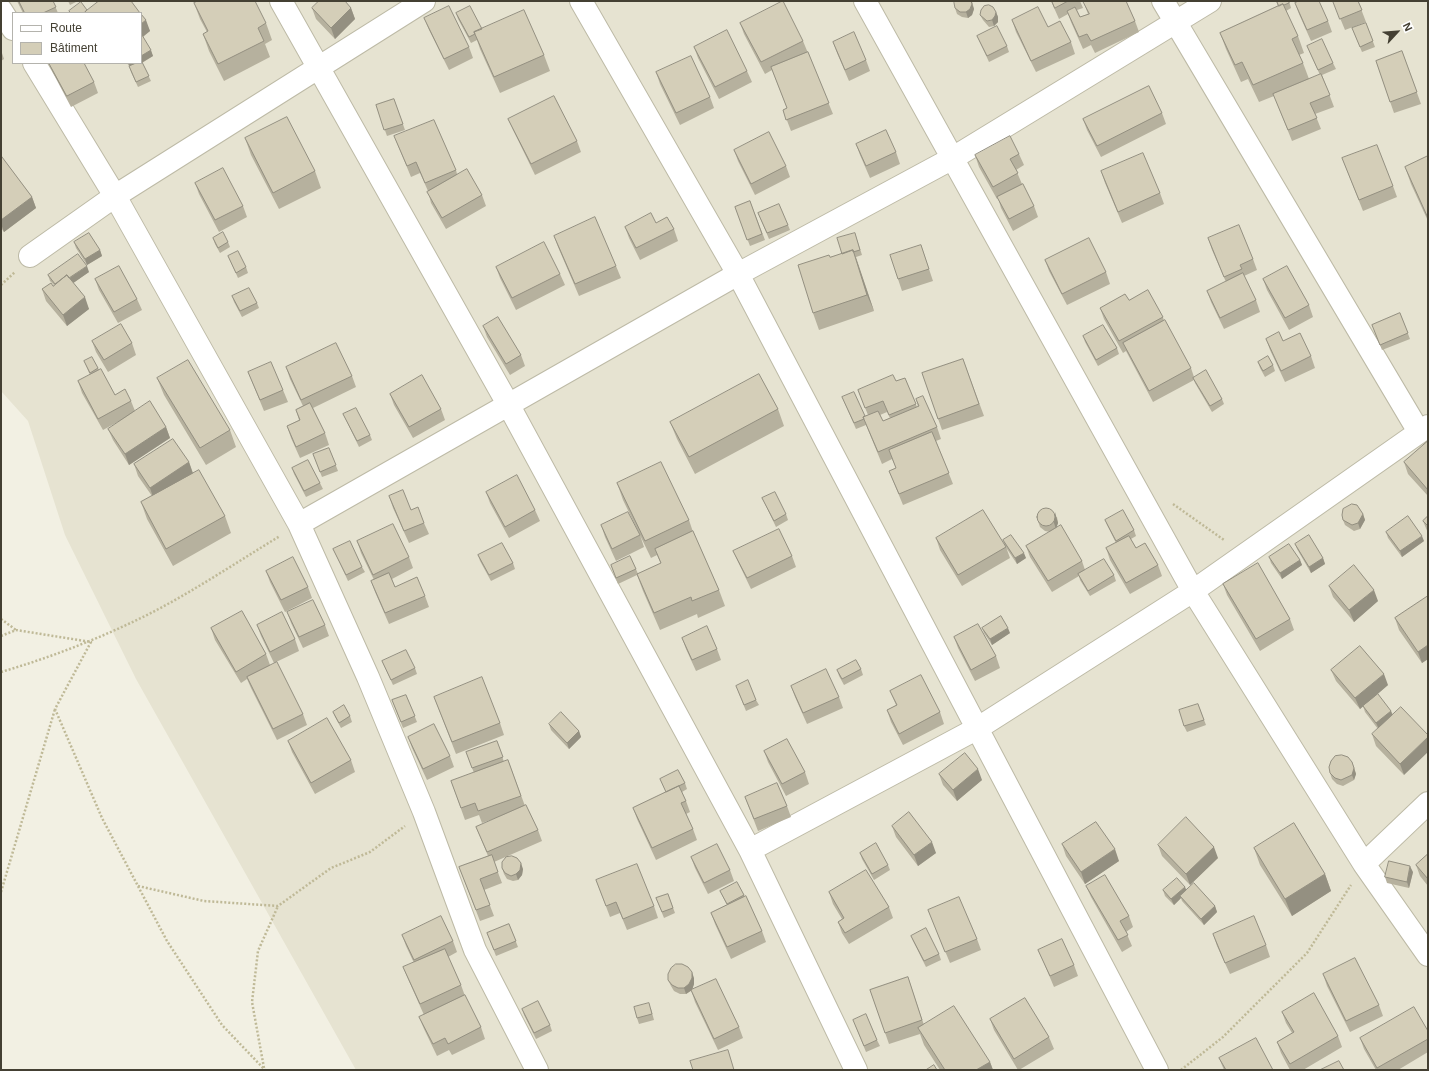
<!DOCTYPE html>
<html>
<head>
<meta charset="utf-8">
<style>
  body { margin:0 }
  #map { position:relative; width:1429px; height:1071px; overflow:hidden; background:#f2f0e3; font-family:Arial,sans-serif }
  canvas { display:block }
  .frame { position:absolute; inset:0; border:2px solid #444033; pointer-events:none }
  .legend { position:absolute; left:12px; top:12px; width:130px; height:52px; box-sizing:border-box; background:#fff; border:1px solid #b4b3ad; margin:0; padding:5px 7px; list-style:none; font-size:12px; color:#444033 }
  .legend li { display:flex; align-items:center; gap:8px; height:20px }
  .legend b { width:20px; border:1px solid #b4b3ad }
  .north { position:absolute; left:1377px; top:12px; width:40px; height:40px; -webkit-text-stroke:3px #fff; paint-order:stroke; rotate:64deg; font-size:11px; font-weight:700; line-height:16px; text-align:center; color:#444033 }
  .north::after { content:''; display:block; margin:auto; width:14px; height:18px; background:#444033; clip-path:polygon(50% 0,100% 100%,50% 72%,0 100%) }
</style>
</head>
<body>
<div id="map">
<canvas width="1429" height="1071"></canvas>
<div class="frame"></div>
<ul class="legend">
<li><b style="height:5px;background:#fff"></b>Route</li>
<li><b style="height:11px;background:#d4ceb8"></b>Bâtiment</li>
</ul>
<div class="north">N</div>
</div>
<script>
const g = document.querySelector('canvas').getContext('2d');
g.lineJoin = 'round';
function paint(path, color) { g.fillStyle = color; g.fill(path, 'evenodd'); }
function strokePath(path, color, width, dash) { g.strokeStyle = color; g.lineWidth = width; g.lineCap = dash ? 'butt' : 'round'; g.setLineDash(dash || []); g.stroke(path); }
const residential = new Path2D(`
  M1 1H1428V1070H356L136 679 65 535 28 421 1 391ZM13 13H141V63H13Z`);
const path = new Path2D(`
  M1 285 15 272
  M1173 504 1224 540
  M1 619 16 630
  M1 636 16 630 91 642 55 709 102 818 167 941 222 1025 265 1070
  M1 672C52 657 101 638 149 614 194 591 237 562 280 536
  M138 886 204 901 278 906 331 868 370 852 405 826
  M1 892 55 709
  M264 1068 252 1002 258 951 278 906
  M1181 1070 1223 1037 1307 953 1351 885`);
const minor = new Path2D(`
  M281 1 508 404 750 850 856 1070
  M581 1 738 274 1157 1070
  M865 1 1193 591 1364 864 1428 955
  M1163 1 1419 432
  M1 10 13 29
  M34 63 115 196 299 524 368 677 424 812 475 950 537 1070
  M30 256 115 196 424 1
  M299 524 738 274 953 158 1210 1
  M750 850 978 728 1193 591 1428 426
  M1364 864 1428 803`);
const wall = new Path2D(`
  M17 1H53L58 13H23Z
  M68 1H78L70 5Z
  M955 1H972L974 9 972 15 968 18 962 17 957 14 955 8Z
  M1051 1H1080L1083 8 1077 10 1080 17 1088 14 1083 1H1126L1135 21 1139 32 1095 53 1091 45 1083 49 1071 22 1068 14 1059 19Z
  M1276 1H1289L1291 8 1286 11 1298 36 1304 53 1299 55 1303 63 1309 79 1320 75 1307 46 1333 63 1336 69 1322 75 1334 107 1315 114 1321 129 1292 141 1274 96 1259 102 1248 79 1241 82 1226 49 1220 33 1278 6Z
  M1333 1H1358L1366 22 1345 30Z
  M194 3 266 23 272 40 265 44 270 57 224 81 209 51 203 34 207 32 200 19Z
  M1295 3 1328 21 1332 32 1311 41 1299 14Z
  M312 8H351L355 19 335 39 316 19Z
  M996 12 998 17V22L994 26 989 27 983 20 980 15Z
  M456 13 482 29 544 55 550 71 500 93 480 49 477 40 471 43 458 19Z
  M141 14 150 31 143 37 153 56 142 63 151 81 138 87 131 72 129 66 127 63H141Z
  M424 18 469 47 473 58 449 70 429 30Z
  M1012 20 1048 27 1071 42 1075 54 1036 72 1016 32Z
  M740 23 803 41 833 114 791 131 783 110 787 108 772 70 765 74 744 34Z
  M1366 23 1375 47 1362 52 1352 28Z
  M977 36 1007 46 1009 52 989 62Z
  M833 42 866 60 870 71 849 81 837 53Z
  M694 47 747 71 752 82 719 99 698 58Z
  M1 50 4 59 1 61Z
  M1402 51 1421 104 1394 113 1376 61Z
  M49 63 94 82 98 93 71 107 53 73Z
  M656 72 710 97 714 108 680 125 660 84Z
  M394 99 405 130 387 136 376 105Z
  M1162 113 1166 124 1101 157 1087 130 1083 119Z
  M508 119 577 141 581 152 535 175 513 130Z
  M394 136 456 170 457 174 482 195 486 206 446 229 431 203 428 191 420 173 411 177Z
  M245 138 315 171 321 188 279 209 251 155Z
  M856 144 896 152 900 164 870 178 860 155Z
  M734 150 786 166 790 177 755 195 738 161Z
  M1019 154 1024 165 1016 170 1022 184 1034 206 1038 217 1013 231 1001 208 998 198 997 199 979 167 975 155Z
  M1428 156V221L1411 184 1405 167Z
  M1 158 32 197 36 208 4 232 1 228Z
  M1342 158 1393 186 1397 197 1363 211Z
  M1101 171 1160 193 1164 204 1122 223 1105 183Z
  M195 183 243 206 247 217 219 232 199 194Z
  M750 201 765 240 750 246 735 207Z
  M758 213 788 225 790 230 769 239Z
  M656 223 674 229 678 241 640 260 629 238 625 227Z
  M855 233 862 255 856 257 874 311 819 330 813 313 830 257 842 254Z
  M554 236 616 266 621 278 579 296 558 247Z
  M213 238 228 242 230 247 220 253 215 244Z
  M1208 238 1253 259 1257 270 1244 276 1256 300 1260 312 1224 329 1211 302 1207 291 1226 282 1212 250Z
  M74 242 100 250 102 256 87 265 76 248Z
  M921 245 933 281 902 291 898 279Z
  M228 256 246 267 248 273 238 278Z
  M1045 260 1106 272 1110 284 1067 305 1049 271Z
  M496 267 560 274 565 285 516 310 500 278Z
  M89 272 73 283 89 309 67 326 46 301 42 289 54 285 50 281 48 275Z
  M95 279 137 299 142 310 118 323 99 290Z
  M1263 279 1309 305 1313 317 1289 330 1267 290Z
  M232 296 257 303 259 308 242 317 234 302Z
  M1129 300 1163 317 1164 321 1191 368 1194 377 1222 399 1224 404 1212 412 1195 383 1194 380 1153 402 1126 351 1123 353 1104 319 1100 308Z
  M1400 313 1410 339 1382 350 1372 325Z
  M483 326 521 355 525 366 510 375 487 337Z
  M1083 336 1117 348 1119 354 1098 366 1085 342Z
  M1266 339 1283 341 1311 356 1315 368 1285 382 1270 350Z
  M92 341 132 343 136 355 108 372 96 352Z
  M963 359 984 416 942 430 922 373Z
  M84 361 98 368 115 395 131 401 135 411 166 427 170 438 129 465 113 440 108 429 123 419 103 430 82 393 78 381 90 375Z
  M1258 362 1273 365 1275 371 1265 377 1260 368Z
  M286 367 352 376 356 387 313 408 325 433 329 445 300 458 291 438 287 426 299 420 296 410 303 406 290 379Z
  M248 372 283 390 288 402 264 411Z
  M157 378 230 430 236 447 206 465 164 395Z
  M905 378 917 407H918L916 399 937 427 941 439 936 441 953 484 903 505 889 471 896 468 892 459 882 464 866 425 856 429 842 397 865 416 868 415 858 390 896 381ZM887 412 890 418 883 421 880 415Z
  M390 394 441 409 445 420 413 438 394 405Z
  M778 409 784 426 695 474 677 439 670 422Z
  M343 414 370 435 372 440 359 447 346 420Z
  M1428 441V496L1408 474 1404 462Z
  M329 448 338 471 322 477 313 454Z
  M189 462 193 473 225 516 231 533 173 566 147 519 141 502 152 496 138 476 134 464Z
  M292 468 320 483 323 489 306 497 294 474Z
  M617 483 689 520 693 532 719 590 725 606 698 618 697 614 660 630 643 591 637 575 618 584 611 565 636 569 638 574 661 564 657 555 651 558 623 500Z
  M486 492 535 510 540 521 509 538 490 503Z
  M389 496 424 523 429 534 409 543 393 508Z
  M762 498 786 514 788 520 776 527 765 504Z
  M1363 514 1365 520 1360 529 1354 531 1345 525 1343 520Z
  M1428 516V533L1423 521Z
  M1057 517 1058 523 1056 528 1082 561 1085 570 1114 575 1116 581 1090 596 1080 580 1079 576 1052 592 1030 557 1026 546 1050 532 1045 531 1040 527 1038 521Z
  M1105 520 1134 530 1136 536 1131 539 1136 548 1158 565 1162 576 1130 594 1110 560 1106 548 1116 543 1107 525Z
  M601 525 640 535 644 547 616 561 605 537Z
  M1386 532 1424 541 1402 557 1388 538Z
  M936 538 1006 547 1010 558 962 586 940 550Z
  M1003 540 1026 558 1017 564 1005 546Z
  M357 541 409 557 413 568 392 579 395 587 425 596 429 607 389 624 375 592 371 581 374 580 361 553Z
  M1295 544 1323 558 1325 564 1311 573 1297 549Z
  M333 549 362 567 365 572 348 581 336 555Z
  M733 551 792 556 796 567 751 589 738 562Z
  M478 555 513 563 515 569 491 581 480 561Z
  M1269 557 1300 560 1302 565 1282 579 1271 563Z
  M266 571 308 587 312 598 285 612 270 582Z
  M1223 584 1290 619 1294 630 1260 651 1227 595Z
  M1329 586 1378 601 1354 622 1333 597Z
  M1428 596V659L1422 663 1399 630 1395 618Z
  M287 612 325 625 329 636 303 648 291 623Z
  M257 625 295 639 299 651 274 663 261 636Z
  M211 628 266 654 270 665 303 714 307 725 277 740 251 688 247 679 241 683 215 640Z
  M982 628 1010 633 992 645 984 633Z
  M954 637 996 656 1000 668 975 681 958 648Z
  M682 638 717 649 721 660 696 671 686 649Z
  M382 661 415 668 417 674 393 685Z
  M861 669 863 675 844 685 839 676 837 670Z
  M1331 670 1388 685 1373 698 1391 711 1393 715 1404 775 1376 746 1372 734 1378 729 1365 712 1363 706 1360 709 1336 681Z
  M791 686 839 697 843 708 807 724 795 697Z
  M738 691 756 700 759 705 746 711Z
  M890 691 940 712 944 724 903 745 891 722 887 710 896 705Z
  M406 695 417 722 403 728 392 700Z
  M434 697 500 723 504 735 456 754Z
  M1198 704 1206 725 1187 732 1184 726Z
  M333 712 350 716 352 722 341 728 335 717Z
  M549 724 579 731 581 737 569 749 551 730Z
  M408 737 450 756 454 767 427 780 412 748Z
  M288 741 351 760 355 772 315 794 292 752Z
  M497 741 504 762 508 760 525 806 538 830 542 841 494 862 502 883 484 890 494 916 480 921 459 867 488 856 476 827 504 815 482 823 479 815 465 820 451 781 474 773 466 752Z
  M764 751 805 772 809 784 786 796 768 762Z
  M1354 767 1356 774 1354 780 1343 786 1337 784 1332 779 1330 773Z
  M939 774 982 780 957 801 943 785Z
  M660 779 685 783 687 789 682 792 686 801 690 812 686 814 693 829 697 840 656 860 637 819 633 808 666 792Z
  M745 797 787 806 791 817 758 831Z
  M892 826 936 853 918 866 896 837Z
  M1062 844 1119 861 1085 884 1066 856Z
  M1158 845 1218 858 1190 885 1162 856Z
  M1254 848 1325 874 1331 891 1292 916 1260 865Z
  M860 853 888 865 890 870 874 880 862 859Z
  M1428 854V886L1420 876 1416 865Z
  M691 857 730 870 734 881 708 894 695 868Z
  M502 868 523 869 522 875 518 880 513 881 507 879 504 874Z
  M1413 872 1409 888 1387 883 1385 877Z
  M596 880 654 906 658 918 627 930 620 913 610 917Z
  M1086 886 1129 916 1133 927 1126 932 1132 946 1122 952 1091 897Z
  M1185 887 1186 890 1215 906 1217 912 1204 925 1182 901 1181 898 1174 905 1165 896 1163 890Z
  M720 891 744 895 762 931 766 942 731 959 715 924 711 913 727 905Z
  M829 892 889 907 893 918 849 944 842 933 838 922 842 919 833 904Z
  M668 894 675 913 664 918 656 898Z
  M928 910 977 939 981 950 950 963Z
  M509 924 518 947 496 956 487 933Z
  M1213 934 1266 945 1270 957 1230 974 1217 946Z
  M402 935 453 941 457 952 448 957 461 985 465 996 481 1027 485 1039 452 1055 449 1050 437 1056 424 1029 419 1017 424 1015 408 979 403 967 414 963 406 946Z
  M911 936 939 954 941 960 926 967 913 941Z
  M1038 950 1074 965 1078 976 1054 987 1043 961Z
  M1323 974 1379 1005 1383 1016 1350 1032 1327 986Z
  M908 977 924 1025 990 1062 993 1070H940L924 1045 920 1034 889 1044 870 990Z
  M694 978V984L692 990 686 994H680L674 991 671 986 668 980Z
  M691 990 739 1027 743 1038 718 1050 695 1002Z
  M522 1009 550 1025 552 1031 536 1039 524 1015Z
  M651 1009 654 1020 639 1024 637 1018Z
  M1282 1012 1338 1036 1342 1047 1303 1070H1290L1281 1053 1277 1042 1292 1033 1286 1023Z
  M990 1019 1049 1037 1054 1049 1019 1070H1018L994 1030Z
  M855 1025 877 1040 880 1046 866 1052Z
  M1428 1031V1052L1398 1070H1376L1364 1049 1360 1038Z
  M1219 1058 1273 1070H1224Z`);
const shadedWall = new Path2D(`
  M971 1 974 9 972 15 968 18 966 12Z
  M351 8 355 19 335 39 331 28Z
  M996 12 998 17V22L994 26 992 20Z
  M146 20 150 31 141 38V24Z
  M151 50 153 56 131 69 129 64 130 63H141V56Z
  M32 197 36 208 4 232 1 224V220Z
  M100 250 102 256 87 265 85 259Z
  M853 250 859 267 874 311 867 295Z
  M87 266 89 272 59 293 57 287Z
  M85 297 89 309 67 326 63 315Z
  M166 427 170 438 129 465 125 454Z
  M189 462 193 474 154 500 150 488Z
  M1055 512 1058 523 1056 529 1054 523Z
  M1363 514 1365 520 1360 529 1358 523Z
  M1422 536 1424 541 1402 557 1400 551Z
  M1024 553 1026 558 1017 564 1015 558Z
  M1323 558 1325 564 1311 573 1309 567Z
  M1300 560 1302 565 1282 579 1280 573Z
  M1374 590 1378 601 1354 622 1349 610Z
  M1008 628 1010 633 992 645 990 639Z
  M1428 645V659L1422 663 1418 652Z
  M1384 674 1388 685 1360 709 1355 698Z
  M1391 711 1393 717 1379 729 1376 723Z
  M579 731 581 737 569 749 567 743Z
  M1428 737V752L1404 775 1400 764Z
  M1352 762 1356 774 1354 780 1352 775Z
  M978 769 982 780 957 801 953 790Z
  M932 842 936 853 918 866 914 855Z
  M1214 847 1218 858 1190 885 1186 874Z
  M1115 849 1119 861 1085 884 1081 872Z
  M521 863 523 869 522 875 518 880 516 874Z
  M1410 866 1413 872 1409 888 1407 882Z
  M1325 874 1331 891 1292 916 1285 899Z
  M1185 887 1187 892 1180 896 1181 898 1174 905 1171 899Z
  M1215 906 1217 912 1204 925 1201 919Z
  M692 972 694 978V984L692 990 686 994 684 988Z
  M990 1062 993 1070H976Z`);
const building = new Path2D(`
  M19 1H53L56 7 43 13H25Z
  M99 1H131L140 13H85V12Z
  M198 1H255L266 23 258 28 264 41 218 64 203 34 208 31 194 3Z
  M319 1H345L351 8 331 28 312 8Z
  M783 1 803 41 761 62 740 23Z
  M955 1H971L972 4 970 9 966 12H960L955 8 954 3Z
  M1052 1H1068L1055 8Z
  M1083 1H1126L1135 21 1091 41 1087 34 1079 37 1067 11 1075 7 1080 17 1089 14Z
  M1277 1H1289V3L1284 5 1283 4 1279 6Z
  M1299 1H1319L1328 21 1307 30 1295 3Z
  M1333 1H1358L1362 10 1340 19Z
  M81 2 87 10 84 13H71L69 11Z
  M1283 4 1298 36 1292 39 1303 63 1253 85 1242 62 1235 65 1220 33Z
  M989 5 993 7 996 12 995 16 992 20 987 21 980 15 981 10 984 6Z
  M449 6 469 47 444 59 424 18Z
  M470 6 482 29 474 32 475 34 469 37 456 13Z
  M1038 7 1048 27 1060 21 1071 42 1031 61 1012 20Z
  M524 10 544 55 494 77 474 32Z
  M141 14 146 20 141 24Z
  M1366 23 1373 41 1360 47 1352 28Z
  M997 26 1007 46 987 56 977 36Z
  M727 30 747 71 715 87 694 47Z
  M854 32 866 60 845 70 833 42Z
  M142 35 151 50 141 56V36Z
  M1322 39 1333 63 1318 70 1307 46Z
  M1402 51 1417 92 1390 102 1376 61Z
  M808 52 829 103 786 120 783 110 787 108 771 67Z
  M691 56 710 97 676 113 656 72Z
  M141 60 149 76 136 82 129 66 136 63H141Z
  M49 63H84L94 82 67 96Z
  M1321 74 1330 95 1310 103 1317 118 1288 130 1273 94Z
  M1149 86 1162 113 1097 146 1083 119Z
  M554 96 577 141 531 164 508 119Z
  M394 99 403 124 384 130 376 105Z
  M287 117 315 171 273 193 245 138Z
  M434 120 456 170 425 183 416 162 407 166 394 136Z
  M886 130 896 152 866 166 856 144Z
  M769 132 786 166 751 184 734 150Z
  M1010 136 1019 154 1010 159 1018 173 993 187 975 155Z
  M1377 145 1393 186 1359 200 1342 158Z
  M1143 153 1160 193 1118 212 1101 171Z
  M1428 156V218L1405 167Z
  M2 157 32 197 1 220V158Z
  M223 168 243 206 215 220 195 183Z
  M467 169 482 195 442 218 427 192Z
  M1023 184 1034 206 1009 219 997 197Z
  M750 201 762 234 747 240 735 207Z
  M779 204 788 225 767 233 758 213Z
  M651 213 656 223 667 217 674 229 636 248 625 227Z
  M595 217 616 266 575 284 554 236Z
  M1239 225 1253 259 1240 265 1242 269 1224 277 1208 238Z
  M223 232 228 242 218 248 213 238Z
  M89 233 100 250 85 259 74 242Z
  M855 233 860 250 853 252V250L842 254 837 238Z
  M1089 238 1106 272 1062 294 1045 260Z
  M544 242 560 274 512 298 496 267Z
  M921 245 929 269 898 279 890 255Z
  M853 250 867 295 813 313 798 265 829 255 830 257Z
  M238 251 246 267 236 273 228 256Z
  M78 254 87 266 69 278 67 275 55 284 48 275Z
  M119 266 137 299 114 312 95 279Z
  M1287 266 1309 305 1285 318 1263 279Z
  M1243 273 1256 300 1220 318 1207 291Z
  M67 275 85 297 63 315 42 289 51 283 53 286Z
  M249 288 257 303 240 311 232 296Z
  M1148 290 1163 317 1119 341 1100 308 1125 294 1129 300Z
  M1400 313 1408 333 1380 345 1372 325Z
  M498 317 521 355 506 364 483 326Z
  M1165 320 1191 368 1149 391 1123 343Z
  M121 324 132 343 104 360 92 341Z
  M1103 325 1117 348 1096 360 1083 336Z
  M1279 332 1283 341 1300 333 1311 356 1281 371 1266 339Z
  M336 343 352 376 301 400 286 367Z
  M1268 356 1273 365 1263 371 1258 362Z
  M92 357 98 368 90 373 84 361Z
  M963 359 979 404 938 419 922 373Z
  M188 360 230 430 200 448 157 378Z
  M271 362 283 390 260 400 248 372Z
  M101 369 115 395 125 389 131 401 98 419 78 381Z
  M1206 370 1222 399 1210 406 1193 378Z
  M759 374 778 409 689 457 670 422Z
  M422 375 441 409 409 427 390 394Z
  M893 375 896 381 905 378 916 404 889 415 883 401 865 408 858 390Z
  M854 392 865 416 863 417 864 419 854 423 842 397Z
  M923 396 937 427 878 452 863 417 878 411 883 421 919 406 916 399Z
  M150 401 166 427 125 454 108 429Z
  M310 403 325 433 296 447 287 426 300 420 296 410Z
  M356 408 370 435 357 441 343 414Z
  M932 432 949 473 899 494 889 471 896 468 889 450Z
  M173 439 189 462 150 488 134 464Z
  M1428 441V490L1404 462Z
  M329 448 336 465 320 472 313 454Z
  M308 460 320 483 304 491 292 468Z
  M661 462 689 520 645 541 617 483Z
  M199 470 225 516 166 549 141 502Z
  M517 475 535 510 505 527 486 492Z
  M403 490 411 510 418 507 424 523 404 531 389 496Z
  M775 492 786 514 774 521 762 498Z
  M1352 504 1357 505 1363 514 1358 523 1352 525 1343 520 1342 515 1343 509Z
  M1037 517a9 9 0 1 1 18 0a9 9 0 1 1-18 0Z
  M983 510 1006 547 958 575 936 538Z
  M1123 510 1134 530 1116 541 1105 520Z
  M628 512 640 535 612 549 601 525Z
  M1408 516 1422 536 1400 551 1386 532Z
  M1428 516V526L1423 521Z
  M393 524 409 557 373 575 357 541Z
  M1061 525 1082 561 1048 581 1026 546Z
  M779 529 792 556 747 578 733 551Z
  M693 531 719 590 692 601 691 597 654 613 637 574 661 563 655 549Z
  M1011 535 1024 553 1015 558 1003 540Z
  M1309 535 1323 558 1309 567 1295 544Z
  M1129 536 1136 548 1145 543 1158 565 1126 583 1106 548Z
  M350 541 362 567 346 575 333 549Z
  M502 543 513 563 489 575 478 555Z
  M1289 544 1300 560 1280 573 1269 557Z
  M630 556 636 569 616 578 611 565Z
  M293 557 308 587 281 600 266 571Z
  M1104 559 1114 575 1088 591 1078 574Z
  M1258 563 1290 619 1256 639 1223 584Z
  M1354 565 1374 590 1349 610 1329 586Z
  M389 573 395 587 417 577 425 596 385 613 371 581Z
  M1428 596V645L1418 652 1395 618Z
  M313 600 325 625 299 637 287 612Z
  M242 611 266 654 236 672 211 628Z
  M282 612 295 639 270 652 257 625Z
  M1001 616 1008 628 990 639 982 628Z
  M978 624 996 656 971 670 954 637Z
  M707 626 717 649 692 660 682 638Z
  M1360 646 1384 674 1355 698 1331 670Z
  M406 650 415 668 391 680 382 661Z
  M856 660 861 669 842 679 837 670Z
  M277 662 303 714 273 729 247 677Z
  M826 669 839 697 803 713 791 686Z
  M921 675 940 712 899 734 887 710 897 705 890 691Z
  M482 677 500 723 452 742 434 697Z
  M748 680 756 700 744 705 736 686Z
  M1378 694 1391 711 1376 723 1363 706Z
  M406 695 415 716 401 722 392 700Z
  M1198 704 1204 720 1184 726 1179 710Z
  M344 705 350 716 339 723 333 712Z
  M1401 707 1428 735V737L1400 764 1372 734Z
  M561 712 579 731 567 743 549 724Z
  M327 718 351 760 311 783 288 741Z
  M434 724 450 756 423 769 408 737Z
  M787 739 805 772 782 784 764 751Z
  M497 741 503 757 472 768 466 752Z
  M965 753 978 769 953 790 939 774Z
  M1342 755 1348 757 1352 762 1354 768 1352 775 1341 780 1335 778 1330 773 1329 767 1331 761 1335 756Z
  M508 760 521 796 478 811 475 803 461 808 451 781Z
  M678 770 685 783 666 792 660 779Z
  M777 783 787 806 754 819 745 797Z
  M679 786 686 801 681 803 693 829 652 848 633 808Z
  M526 805 538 830 487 852 476 827Z
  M909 812 932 842 914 855 892 826Z
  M1186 817 1214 847 1186 874 1158 845Z
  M1096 822 1115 849 1081 872 1062 844Z
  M1294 823 1325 874 1285 899 1254 848Z
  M876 843 888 865 872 874 860 853Z
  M717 844 730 870 704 883 691 857Z
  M1428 854V879L1416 865Z
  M492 855 498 872 480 879 490 905 476 910 459 867Z
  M512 856 517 858 521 863 520 870 516 874 511 876 505 873 502 868V862L506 857Z
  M1389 861 1410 866 1407 882 1385 877Z
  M637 864 654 906 623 919 616 902 606 906 596 880Z
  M866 870 889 907 845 933 838 922 844 918 829 892Z
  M1105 875 1129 916 1120 921 1128 935 1118 940 1086 886Z
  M1177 878 1185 887 1171 899 1163 890Z
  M737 882 744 895 727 904 720 891Z
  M1194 883 1215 906 1201 919 1180 896Z
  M668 894 673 908 662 912 656 898Z
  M746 896 762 931 727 947 711 913Z
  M959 897 977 939 945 952 928 910Z
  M441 916 453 941 414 960 402 935Z
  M1254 916 1266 945 1225 963 1213 934Z
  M509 924 516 941 494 950 487 933Z
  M926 928 939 954 924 961 911 936Z
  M1062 939 1074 965 1050 976 1038 950Z
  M445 949 461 985 420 1004 403 967Z
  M1355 958 1379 1005 1346 1021 1323 974Z
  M676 964H682L688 967 692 972V978L689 984 684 988H678L672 985 668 980V974L671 968Z
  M908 977 922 1020 885 1033 870 990Z
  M716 979 739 1027 714 1039 691 990Z
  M1314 993 1338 1036 1290 1064 1277 1042 1294 1032 1282 1012Z
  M465 995 481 1027 448 1044 445 1038 433 1044 419 1017Z
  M1025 998 1049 1037 1014 1059 990 1019Z
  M538 1001 550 1025 534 1033 522 1009Z
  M649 1003 652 1014 637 1018 634 1007Z
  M954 1006 990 1062 976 1070H945L918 1028Z
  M1414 1007 1428 1031V1039L1377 1068 1360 1038Z
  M866 1014 877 1040 864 1046 853 1020Z
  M1256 1038 1273 1070H1226L1219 1058Z
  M728 1050 734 1070H693L690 1061Z
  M1339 1061 1344 1070H1320Z
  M934 1065 937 1070H926Z`);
paint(residential, '#e6e3d1');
strokePath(minor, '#bdbaa6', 24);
strokePath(path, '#bfb997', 2.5, [2, 2]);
strokePath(minor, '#fff', 22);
paint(wall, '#b6b19e');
paint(shadedWall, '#949081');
paint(building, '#d4ceb8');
strokePath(building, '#949081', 1);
</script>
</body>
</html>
